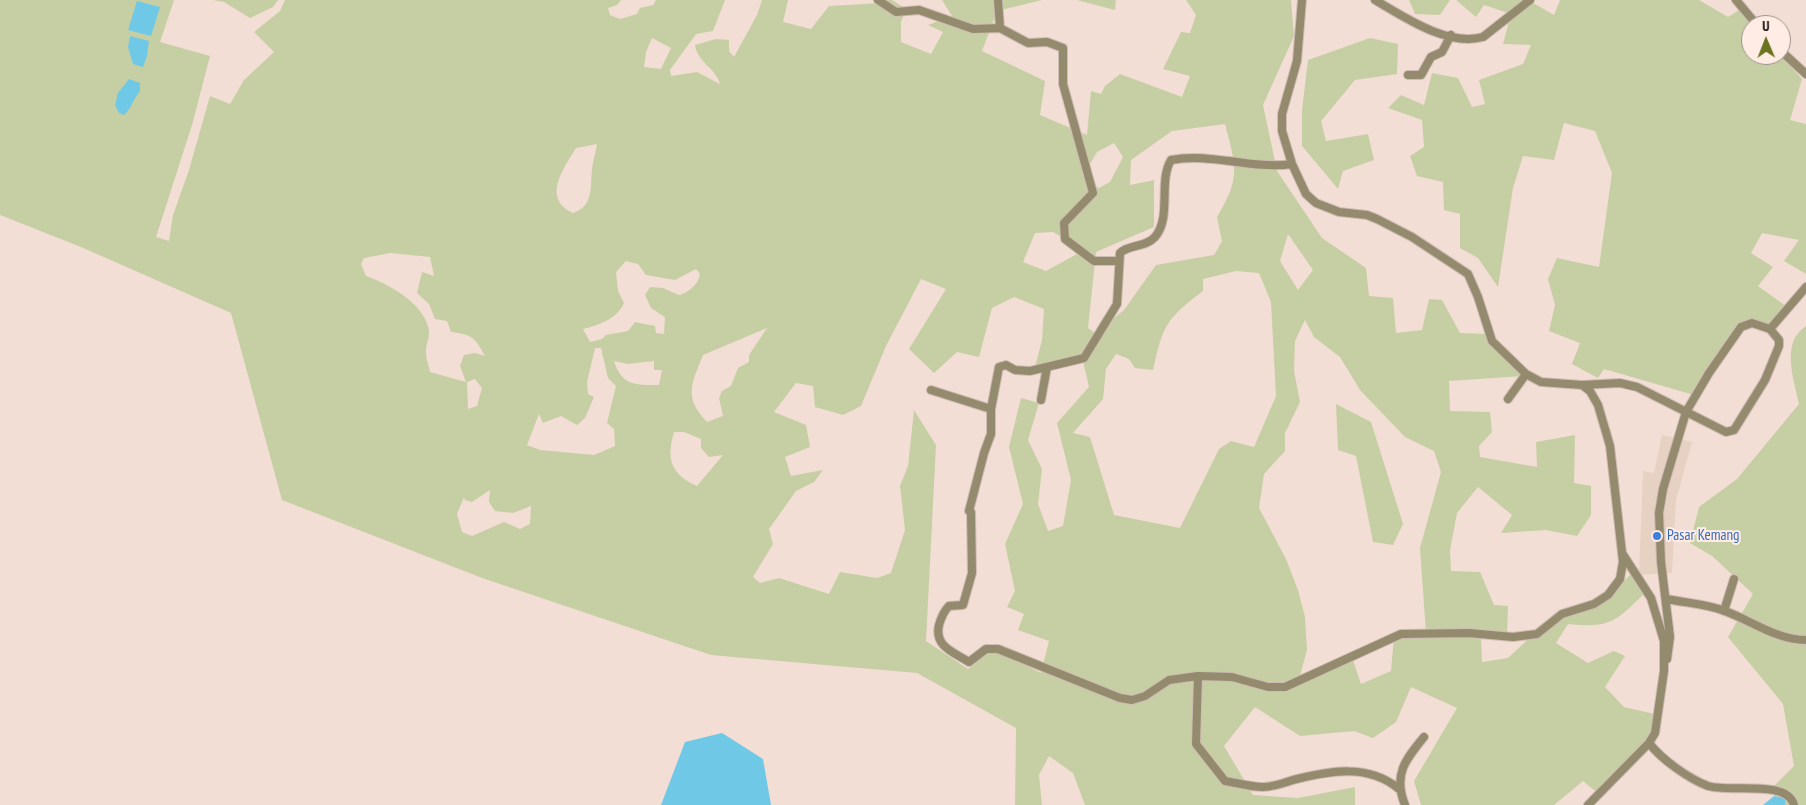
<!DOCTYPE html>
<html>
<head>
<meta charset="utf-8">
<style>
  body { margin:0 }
  #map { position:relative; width:1806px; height:805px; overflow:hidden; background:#f3ded5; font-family:"PT Sans Narrow",sans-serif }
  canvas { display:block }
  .north { position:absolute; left:1741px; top:15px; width:50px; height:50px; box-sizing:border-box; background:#feece5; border:1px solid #9f928c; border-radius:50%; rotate:359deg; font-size:14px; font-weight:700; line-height:20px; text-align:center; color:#100a07 }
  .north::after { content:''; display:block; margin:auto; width:18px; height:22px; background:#6b741e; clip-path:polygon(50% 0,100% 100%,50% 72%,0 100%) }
</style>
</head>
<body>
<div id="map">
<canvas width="1806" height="805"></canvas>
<div class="north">U</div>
</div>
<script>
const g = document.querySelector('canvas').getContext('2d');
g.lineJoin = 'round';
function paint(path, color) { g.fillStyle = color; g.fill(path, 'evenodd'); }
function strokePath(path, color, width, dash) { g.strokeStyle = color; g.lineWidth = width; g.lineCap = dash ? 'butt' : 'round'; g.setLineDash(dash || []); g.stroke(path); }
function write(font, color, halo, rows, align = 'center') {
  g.font = font + ' "PT Sans Narrow",sans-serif'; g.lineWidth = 4; g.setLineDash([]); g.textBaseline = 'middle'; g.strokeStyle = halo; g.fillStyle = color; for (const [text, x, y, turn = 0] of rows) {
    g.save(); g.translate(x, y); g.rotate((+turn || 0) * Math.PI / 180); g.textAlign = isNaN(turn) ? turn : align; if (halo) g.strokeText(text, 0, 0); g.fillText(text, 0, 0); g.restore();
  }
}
const commercial = new Path2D(`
  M1662 435 1692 442 1676 500 1672 573 1639 575 1643 471 1654 473Z`);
const green = new Path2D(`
  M0 0H174L160 42 210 56 192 125 156 237 169 241 173 215 189 170 210 96 230 104 244 80 274 52 254 32 280 11 285 0H621L617 5 608 8 610 15 620 19 637 14 640 8 653 5 656 0H725L713 31 696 34 670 70 671 76 697 72 720 84C716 68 697 62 695 45L716 39 729 40V51L734 57 757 15 762 0H788L783 22 811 29 829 6 882 3 884 0H892L906 9 901 22V42L931 54 943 32 928 25 952 16 942 0H1042L997 11 982 51 1045 81 1040 115 1087 135 1091 91 1101 94 1105 86 1120 74 1182 97 1190 76 1163 69 1181 32 1190 33 1196 15 1186 0H1291L1294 36 1263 105 1277 171 1322 238 1366 268 1369 296 1393 298 1396 333 1422 330 1429 299 1442 300 1460 333 1486 334 1524 376 1449 381 1450 411 1490 412 1492 432 1479 446 1480 457 1537 467 1536 442 1575 435 1574 483 1591 486V515L1577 536 1546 530 1501 533 1512 515 1478 487 1457 513 1450 550 1451 571 1480 572 1494 605 1508 606 1507 636 1481 638 1482 662 1508 658 1559 610 1589 608 1613 592 1632 573 1643 595C1614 623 1609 628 1568 624L1556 643 1588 663 1614 651 1625 656 1605 687 1624 707 1659 715 1655 732 1600 795 1583 781 1554 805H1421L1414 781 1457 708 1411 687 1396 722 1373 738 1354 731 1300 736 1255 707 1224 746 1253 795 1298 798 1355 787V805H1085L1073 773 1049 756 1039 775 1042 805H1015L1016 728 917 673 711 655 482 578 282 500 231 313 81 247 0 215ZM652 38 671 48 661 69 644 67 646 52ZM1225 124C1236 166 1241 178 1217 217L1222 241 1214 255 1156 265 1124 310 1095 333 1088 328 1096 252 1154 227V180L1130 185 1131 160 1172 131ZM1114 143 1123 157 1110 182 1099 188 1091 184 1087 169 1097 152ZM597 144C596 152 593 160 592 169 590 187 594 206 573 213 541 198 564 168 576 148ZM1053 232 1072 243 1077 254 1046 271 1023 262 1035 233ZM1288 234 1313 270 1298 290 1280 261ZM390 253 430 257 434 276 422 272 417 293 429 304 435 319 447 321 451 332C472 335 474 336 485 356L475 353 464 355 460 366 466 382 430 372C429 366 426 359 426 353 425 346 430 337 429 330 424 303 389 284 366 276L361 264 364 258ZM626 261 638 264 646 275 675 280 696 269 700 274C698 285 689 292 679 295L663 288 650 287 645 295 651 308 665 317 664 334 656 333 655 326 635 322 628 331 606 335 602 339 590 342 583 329C599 325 617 319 624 303L618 291 616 272ZM1236 271 1259 273 1271 302 1276 396 1254 447 1231 441 1219 449 1180 528 1114 515 1090 437 1073 433 1103 399 1106 369 1116 354 1129 359 1135 368 1153 370C1163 325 1166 319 1203 291V279ZM921 279 946 289 909 349 934 373 957 352 979 357 992 308 1014 297 1044 309 1042 340 1035 367 1083 361 1089 387 1057 423 1071 480 1063 526 1048 531 1038 504 1042 469 1028 440 1039 403 1021 398 1009 447 1023 504 1005 544 1015 591 1007 607 1024 614 1018 630 1049 641 1041 673 993 649 968 669 926 641 936 445 914 410 908 466 900 486 905 530 891 573 877 578 840 572 829 594 779 578 760 583 753 577 773 544 769 529 796 491 814 482 823 470 791 476 785 457 810 447 806 425 774 412 796 383 813 386 815 407 843 415 861 406 886 346ZM1305 320 1314 337 1340 357 1360 390 1405 437 1434 451 1441 472 1420 548 1426 633 1394 636 1391 671 1361 684 1351 654 1298 683 1307 650 1305 617 1298 590 1286 559 1259 508 1264 474 1285 451V433L1300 402 1294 371 1295 341ZM767 328 749 355V362L738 368 731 386 722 391 719 398 723 416 707 422C683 397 692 383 703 355ZM595 348H601L608 378 616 386 607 423 614 429 615 446 594 455 540 450 527 445 539 414 543 423 561 416 577 425 585 418 594 397 588 394 587 382ZM614 361 628 364 654 361V370H662L659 385C635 385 622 386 614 361ZM475 379 482 388 477 406 468 409 467 382ZM674 432H684L701 439V448L709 457 723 455 697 486C671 474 666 460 674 432ZM490 490 489 502 495 511 513 513 531 506 530 524 520 529 504 522 472 536 462 532 457 514 464 497 465 500 472 502Z
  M213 0H278L273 7 250 18 224 2Z
  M1077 0H1116L1115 10Z
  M1409 0H1450L1440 15 1415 14Z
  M1456 0H1528L1554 15 1560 0H1699L1728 17 1741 9 1755 25H1751V55H1781L1802 79 1790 120 1806 124V274L1784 261 1799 240 1762 233 1751 253 1773 267 1758 286 1790 309 1765 328 1744 323 1694 395 1604 369 1598 378 1572 364 1580 343 1549 331 1555 305 1548 279 1557 258 1599 267 1612 173 1595 131 1564 123 1554 160 1523 156 1513 188 1498 287 1478 258 1460 248V214L1444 210 1443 182 1417 176 1410 156 1424 147 1422 120 1388 108 1401 95 1424 105 1432 73 1458 78 1472 107 1485 104 1479 80 1523 64 1531 45 1503 44 1511 14 1484 5 1476 17Z
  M1370 38 1398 44 1397 74 1355 80 1321 121 1326 141 1368 134 1374 160 1343 171 1338 189 1302 146V110L1308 60Z
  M1806 326V805H1785V798L1774 796 1773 787 1794 766 1783 704 1728 637 1753 594 1712 556 1690 543 1699 507 1737 479 1799 404C1794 379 1780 343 1806 326Z
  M1336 404 1371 422 1403 524 1393 545 1373 542 1356 456 1338 450Z`);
const water = new Path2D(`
  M137 1 160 7 151 36 128 30Z
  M130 36 149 41 147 56 143 67 133 64 128 47Z
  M129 79 140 83V91C133 99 132 108 124 115L119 113 115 105 118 93Z
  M722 733 763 759 771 805H661L685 742Z
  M1774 796 1785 798V805H1763Z`);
const minor = new Path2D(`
  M878 0 896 12 919 10 973 29 1000 28 1028 43 1047 42 1063 48V84L1093 193 1064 223 1065 239 1094 261H1118
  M998 0 1000 28
  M1302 0 1297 61 1282 114V131L1292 164 1306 194 1316 203 1339 212 1367 215 1377 219 1412 237 1468 274 1478 297 1492 341 1526 374 1541 382 1582 385 1590 391 1598 405 1610 446 1622 553 1651 598 1664 641V671L1655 733 1649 743 1588 805
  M1375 0C1404 17 1448 47 1483 37L1530 0
  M1736 0 1757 25
  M1781 51 1806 74
  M1408 75H1421L1431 57 1442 52 1451 35
  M1292 164C1251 170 1211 152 1171 160 1158 182 1172 217 1155 237 1145 248 1129 244 1120 253L1117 304 1084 358 1030 371 1015 370 1006 365 999 367 991 409V434L984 453 969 511 971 512 972 573 963 605 949 606C944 611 941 618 939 625 934 646 953 652 969 662L986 649H998L1120 698 1132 700 1145 696 1169 680 1198 676 1232 677 1268 687H1285L1401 634 1469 633 1513 637 1537 634 1562 614 1594 604 1608 595 1620 579 1623 562 1622 553
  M1582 385 1620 383 1637 387 1726 432 1734 430 1765 380 1779 346V340L1770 329
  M931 390 991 409
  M1508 399 1526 374
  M1041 400 1047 367
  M1667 599C1686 603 1707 604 1725 611 1752 621 1777 640 1806 640
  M1724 611 1734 579
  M1667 659 1670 637 1661 562 1659 513 1663 489 1686 412 1709 373 1741 327 1752 323 1770 329 1806 287
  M1198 676 1196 744 1225 781C1238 783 1251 787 1263 787 1273 787 1284 783 1293 780 1329 771 1368 763 1399 789
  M1649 743C1661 759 1689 779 1708 786 1730 793 1787 779 1794 805
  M1405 805C1393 775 1405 760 1424 737`);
const markers = [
  [1657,536,5,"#3f7fe0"]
];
const shopNames = [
  ["Pasar Kemang",1667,536]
];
paint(commercial, '#e6d1c3');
paint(green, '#c6cfa3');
paint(water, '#6ec8e6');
strokePath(minor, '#cfbcb4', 10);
strokePath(minor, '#948a6d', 8);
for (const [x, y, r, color] of markers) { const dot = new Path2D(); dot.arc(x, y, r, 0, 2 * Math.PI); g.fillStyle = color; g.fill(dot); strokePath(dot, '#feece5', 2); }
write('15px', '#366cbe', '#feece5', shopNames, 'left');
</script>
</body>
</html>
